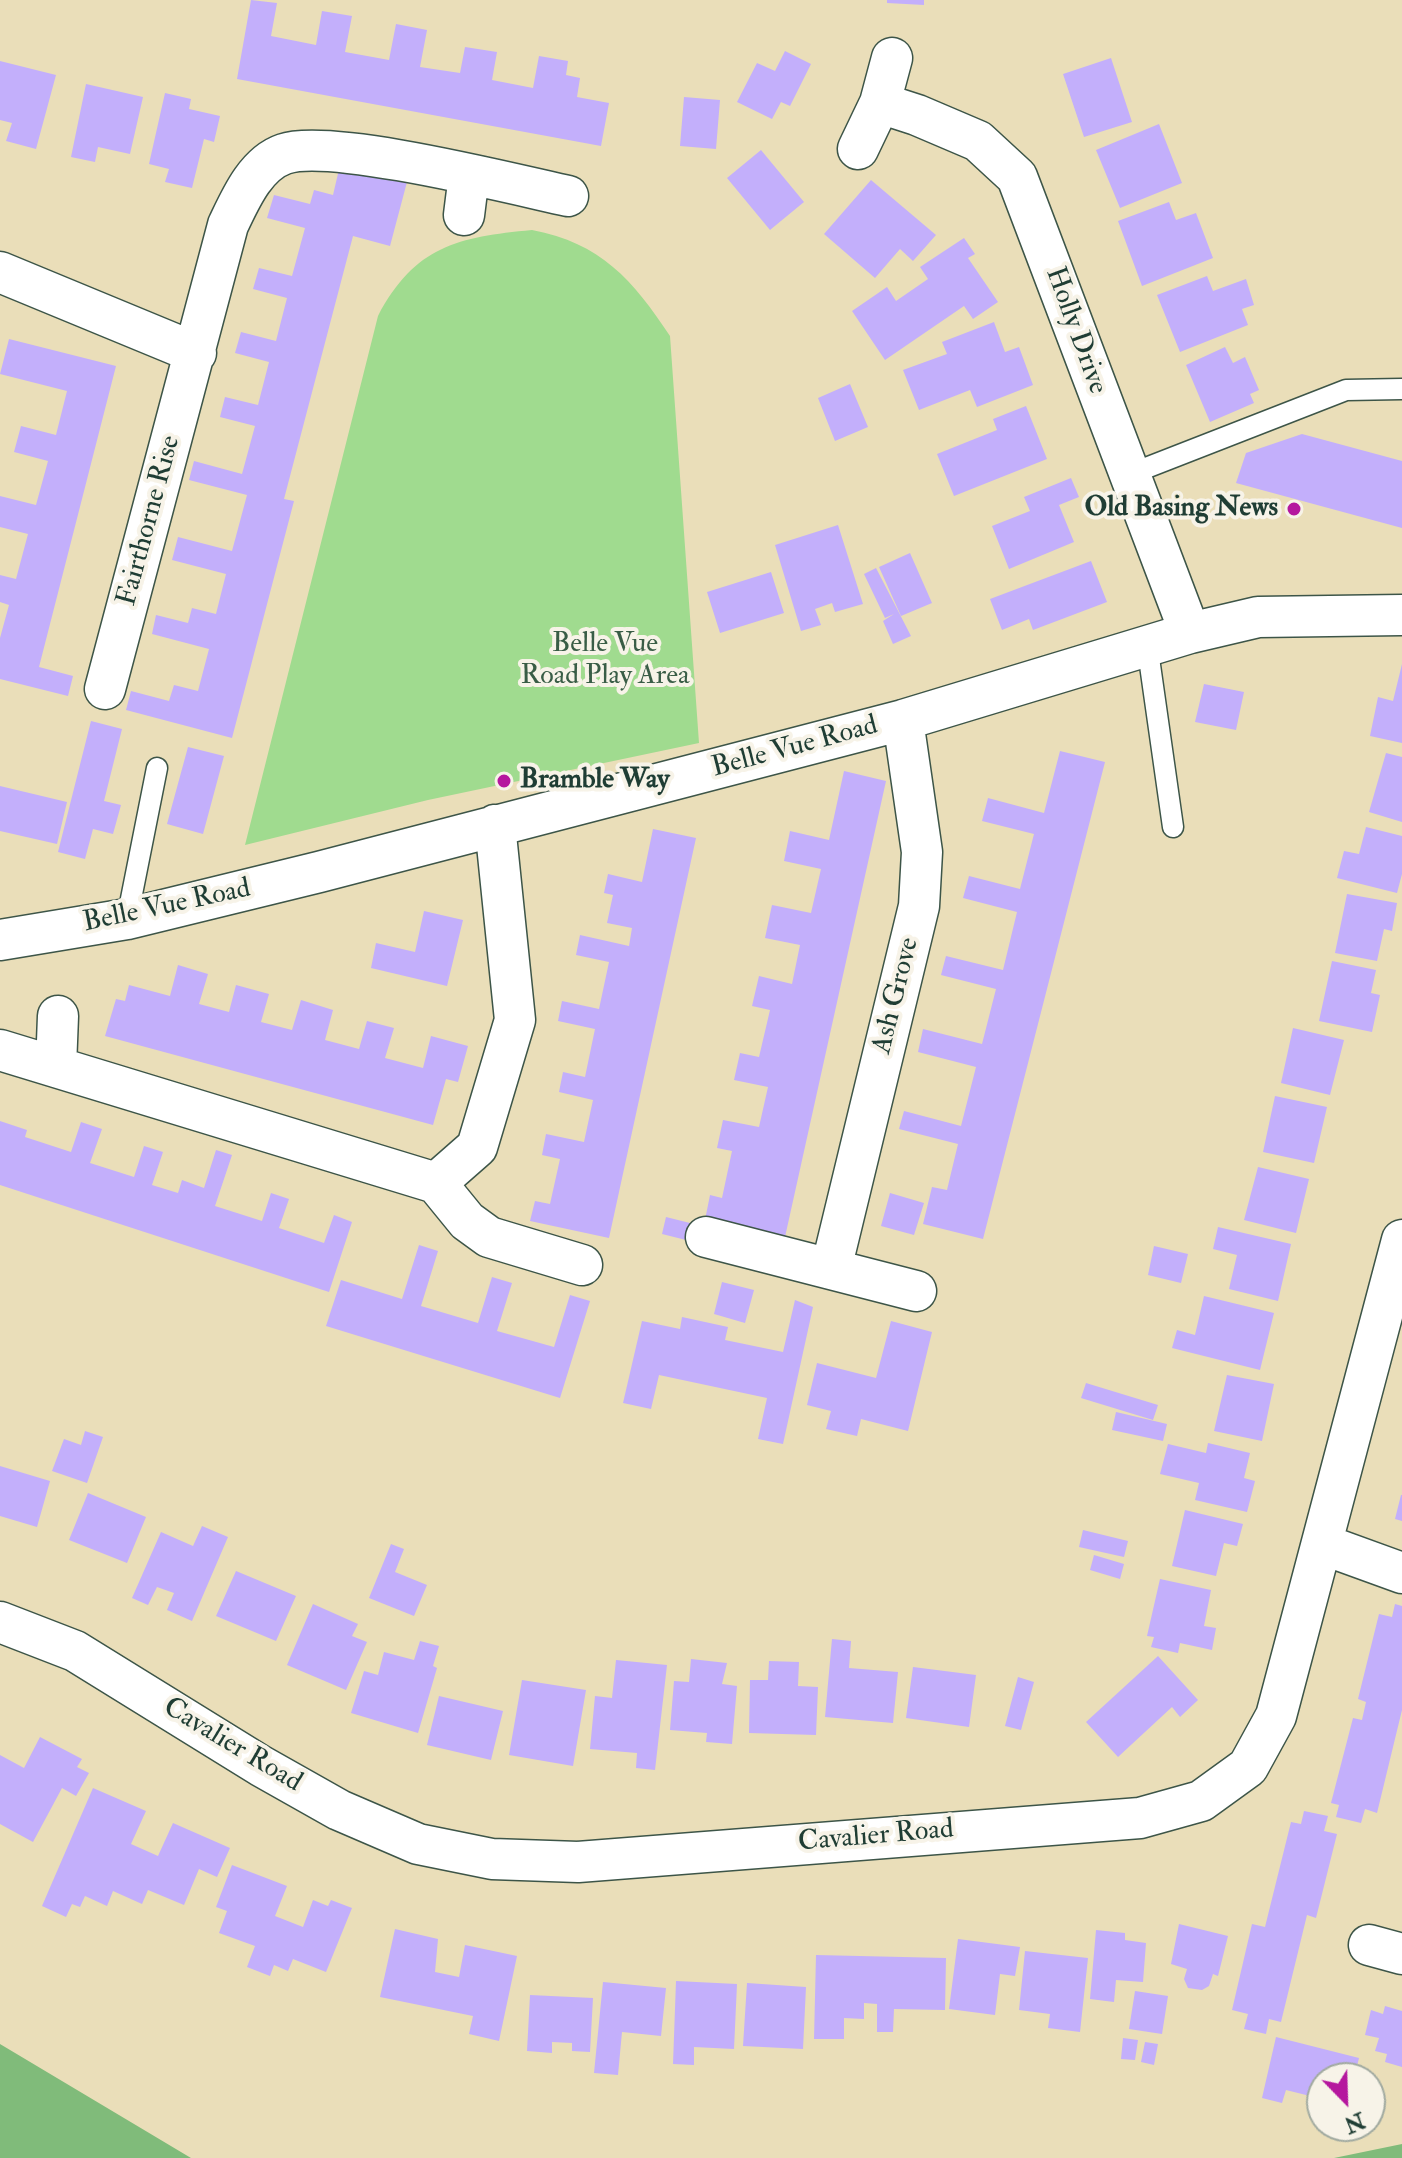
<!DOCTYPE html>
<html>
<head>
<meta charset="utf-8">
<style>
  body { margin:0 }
  #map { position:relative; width:1402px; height:2158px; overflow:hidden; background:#eadeb9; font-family:"IM FELL Double Pica",serif }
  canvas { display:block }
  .north { position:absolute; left:1306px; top:2062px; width:80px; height:80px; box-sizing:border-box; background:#f7f3e8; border:2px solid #a1aaa0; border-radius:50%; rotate:157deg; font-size:22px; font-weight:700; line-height:32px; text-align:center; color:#1f3d34 }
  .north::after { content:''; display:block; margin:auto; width:28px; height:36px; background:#b5179e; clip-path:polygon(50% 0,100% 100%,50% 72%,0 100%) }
</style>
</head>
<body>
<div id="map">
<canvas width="1402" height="2158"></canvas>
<div class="north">N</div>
</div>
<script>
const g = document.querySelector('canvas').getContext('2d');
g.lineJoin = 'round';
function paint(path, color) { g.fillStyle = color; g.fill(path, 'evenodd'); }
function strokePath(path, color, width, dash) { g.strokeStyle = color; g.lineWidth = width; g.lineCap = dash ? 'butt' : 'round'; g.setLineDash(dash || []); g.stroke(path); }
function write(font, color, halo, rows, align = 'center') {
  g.font = font + ' "IM FELL Double Pica",serif'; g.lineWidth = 8; g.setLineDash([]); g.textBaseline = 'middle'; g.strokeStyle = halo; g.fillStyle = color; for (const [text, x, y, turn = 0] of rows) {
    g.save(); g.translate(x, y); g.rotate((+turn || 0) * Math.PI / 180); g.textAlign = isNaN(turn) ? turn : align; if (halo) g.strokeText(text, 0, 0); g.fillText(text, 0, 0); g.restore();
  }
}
const green = new Path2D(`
  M532 230C601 243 633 280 670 336L699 743 428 800 245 845 378 316C415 246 458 237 532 230Z`);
const forest = new Path2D(`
  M0 2044 191 2158H0Z
  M1402 2144V2158H1334Z`);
const building = new Path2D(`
  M251 0 277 3 271 36 316 45 322 11 352 16 345 52 389 60 396 24 427 30 420 67 460 73 465 47 497 52 492 80 533 88 539 56 568 61 566 75 580 78 577 97 609 103 601 146 237 79Z
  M887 0H924V5L887 3Z
  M785 51 811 64 790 106 781 102 772 119 737 102 757 63 775 71Z
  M1111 58 1132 122 1084 137 1063 74Z
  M0 61 56 75 36 149 6 141 12 123 0 120Z
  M86 84 143 97 130 154 98 147 95 162 71 157Z
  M165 93 191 99 189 109 220 116 214 142 204 139 192 188 165 182 169 169 149 164Z
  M684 97 720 100 716 149 680 146Z
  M1159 124 1182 183 1120 208 1096 150Z
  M761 150 804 202 770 230 727 178Z
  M340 165 407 182 390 246 353 236 284 499 294 501 232 738 126 710 131 691 169 701 174 685 198 691 209 649 152 634 156 615 188 623 192 608 216 614 226 574 172 560 178 537 232 551 247 495 189 480 194 461 242 474 255 426 220 417 225 397 258 405 269 362 235 353 241 332 276 341 287 298 253 289 259 268 292 276 305 228 267 218 274 195 310 204 314 190 333 195Z
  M871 180 936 235 913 261 900 249 875 278 824 234Z
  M1169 202 1176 220 1196 213 1213 258 1142 286 1118 221Z
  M964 238 975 254 968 258 998 302 973 319 964 306 885 360 852 311 887 287 896 301 928 279 920 267Z
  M1207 276 1213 291 1246 279 1254 305 1242 309 1248 325 1180 352 1157 295Z
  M994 322 1005 352 1019 347 1033 385 977 407 970 390 919 410 903 370 947 354 942 342Z
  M9 339 116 366 39 667 73 676 68 696 0 679V638L9 605 0 602V575L16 579 28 534 0 527V496L36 505 48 461 14 452 21 426 56 435 67 391 0 374Z
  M1225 347 1233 363 1245 357 1259 390 1250 394 1254 403 1210 422 1186 365Z
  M850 384 868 427 835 441 818 398Z
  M1026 406 1047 459 954 496 937 454 997 430 993 419Z
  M1302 434 1402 461V528L1236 483 1246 453Z
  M1071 478 1079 497 1059 505 1074 542 1009 569 992 526 1030 511 1024 497Z
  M838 525 863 604 835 612 832 603 815 609 821 625 801 631 775 545Z
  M910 553 932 603 901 616 879 567Z
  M1091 561 1107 602 1033 630 1029 619 1002 630 990 599Z
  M876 568 911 636 893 644 883 621 894 614 885 618 864 574Z
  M771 572 784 613 720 633 707 592Z
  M1402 664V743L1370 736 1378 697 1393 701Z
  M1204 684 1244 692 1236 730 1195 722Z
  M91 721 122 729 104 801 121 805 113 834 93 829 85 859 58 852Z
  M188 747 224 756 203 834 167 824Z
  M1060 751 1105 762 983 1239 923 1224 932 1187 947 1190 958 1144 899 1129 904 1111 961 1126 976 1067 918 1052 923 1029 982 1044 996 989 941 975 946 956 1003 970 1017 912 963 898 969 876 1020 889 1034 834 982 821 988 798 1044 813Z
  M1386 753 1402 757V822L1369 812Z
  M844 771 886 781 785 1237 705 1220 710 1195 722 1198 732 1151 717 1148 723 1120 759 1127 768 1087 734 1080 740 1053 759 1057 770 1010 752 1006 759 976 792 984 800 945 765 938 772 905 811 913 821 869 784 861 790 831 829 840Z
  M0 786 67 802 57 844 0 831Z
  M1366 827 1402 836V874L1397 893 1337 878 1344 851 1359 854Z
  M653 829 696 838 609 1238 530 1221 535 1201 550 1204 560 1159 542 1155 546 1134 584 1142 593 1100 559 1092 563 1072 585 1077 595 1029 558 1021 562 1001 599 1009 609 962 576 955 580 935 629 946 632 928 607 923 613 895 604 893 608 874 642 882Z
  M1347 894 1397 903 1392 931 1384 929 1377 961 1335 953Z
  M424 911 463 920 447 986 371 968 376 943 415 952Z
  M1332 961 1376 970 1371 993 1380 995 1372 1032 1319 1021Z
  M178 965 208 974 199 1004 229 1012 236 985 269 994 261 1022 292 1030 301 1000 333 1010 325 1040 359 1049 367 1021 394 1028 385 1058 423 1068 431 1036 468 1046 458 1082 446 1079 433 1125 105 1036 116 999 125 1001 129 985 170 996Z
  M1293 1028 1344 1040 1330 1095 1281 1083Z
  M1275 1096 1327 1107 1314 1163 1263 1152Z
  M0 1121 27 1130 25 1137 71 1152 81 1122 102 1129 90 1163 134 1177 144 1146 163 1152 152 1185 178 1193 182 1180 204 1188 216 1150 232 1155 215 1206 262 1221 271 1193 289 1199 279 1228 324 1243 334 1215 352 1222 329 1292 0 1185Z
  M1258 1167 1309 1179 1296 1233 1244 1220Z
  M890 1193 924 1203 914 1235 881 1226Z
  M666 1217 698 1225 694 1242 662 1234Z
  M1218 1227 1291 1244 1278 1301 1229 1289 1237 1255 1213 1249Z
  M419 1245 438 1251 421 1306 478 1323 492 1277 512 1283 497 1331 554 1347 570 1295 590 1301 560 1398 326 1326 341 1280 402 1299Z
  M1154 1246 1188 1254 1181 1283 1148 1275Z
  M722 1282 754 1290 745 1323 714 1314Z
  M1204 1296 1274 1313 1260 1370 1172 1348 1177 1330 1195 1335Z
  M795 1300 813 1307 783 1444 758 1439 767 1398 659 1375 651 1409 623 1403 642 1321 680 1329 682 1317 728 1327 725 1340 783 1352Z
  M891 1321 932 1332 908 1431 861 1419 857 1436 826 1429 831 1411 807 1405 817 1363 876 1378Z
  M1227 1375 1274 1384 1262 1441 1214 1431Z
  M1086 1383 1158 1405 1153 1420 1081 1398Z
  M1116 1412 1167 1424 1163 1441 1112 1430Z
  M85 1431 103 1437 87 1483 52 1471 64 1439 81 1445Z
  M1208 1443 1250 1453 1244 1478 1255 1481 1247 1512 1195 1500 1199 1483 1160 1474 1168 1444 1206 1453Z
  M0 1466 50 1481 37 1527 0 1516Z
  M88 1493 146 1517 127 1563 69 1540Z
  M1401 1495H1402V1521L1395 1519Z
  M1185 1510 1243 1524 1237 1546 1224 1543 1216 1576 1172 1566Z
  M202 1526 228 1537 192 1621 167 1610 174 1593 157 1587 148 1605 132 1598 161 1532 193 1546Z
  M1083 1530 1128 1541 1124 1557 1079 1547Z
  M391 1544 404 1549 395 1572 427 1585 414 1616 369 1598Z
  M1094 1555 1124 1564 1120 1579 1090 1570Z
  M236 1571 296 1596 276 1641 216 1616Z
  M1160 1579 1211 1590 1204 1626 1216 1628 1212 1650 1180 1643 1178 1653 1151 1647 1154 1637 1147 1636Z
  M313 1604 358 1624 352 1636 367 1642 346 1690 287 1665Z
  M1395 1604 1402 1606V1710L1377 1813 1365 1809 1361 1823 1336 1817 1339 1805 1331 1803 1353 1718 1362 1720 1366 1702 1358 1699 1379 1614 1392 1617Z
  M832 1639 851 1641 849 1668 898 1672 893 1723 825 1717Z
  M420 1641 439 1646 433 1666 437 1668 418 1733 351 1713 364 1671 378 1675 384 1652 414 1660Z
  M1158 1656 1198 1700 1180 1717 1172 1707 1118 1757 1086 1722Z
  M691 1659 727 1663 722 1684 737 1686 732 1744 706 1742 707 1733 670 1730 674 1681 689 1682Z
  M616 1660 667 1665 655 1770 636 1768 637 1753 590 1749 595 1696 612 1698Z
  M769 1661 799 1662 798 1686 818 1687 816 1735 749 1733 750 1680H768Z
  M913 1667 976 1675 969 1727 906 1718Z
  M1018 1677 1034 1682 1021 1730 1005 1726Z
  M522 1680 586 1690 573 1766 509 1755Z
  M439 1696 503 1711 491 1760 427 1745Z
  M40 1737 82 1759 77 1767 89 1773 76 1796 62 1788 33 1842 0 1824V1755L24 1768Z
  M93 1788 146 1811 131 1844 158 1856 173 1823 230 1848 217 1877 199 1869 184 1905 148 1890 142 1904 113 1891 107 1906 85 1896 80 1907 72 1904 66 1917 42 1906Z
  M1304 1811 1328 1816 1324 1831 1337 1834 1316 1918 1307 1915 1281 2022 1269 2019 1266 2034 1244 2029 1248 2014 1232 2010 1252 1924 1265 1927 1291 1822 1301 1824Z
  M232 1865 287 1886 275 1916 303 1927 313 1900 328 1906 331 1900 352 1908 326 1972 293 1959 288 1971 274 1965 270 1976 247 1967 255 1946 219 1933 227 1911 216 1907Z
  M1179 1924 1228 1936 1218 1976 1213 1974 1209 1986 1202 1990 1188 1988 1184 1979 1187 1969 1171 1964Z
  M395 1929 438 1939 435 1972 459 1977 465 1945 517 1956 499 2041 469 2034 473 2016 380 1997Z
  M1096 1930 1125 1933V1940L1146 1943 1143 1982 1116 1980 1114 2002 1090 1999Z
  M958 1939 1020 1947 1015 1976 1000 1974 995 2015 949 2009Z
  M1025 1951 1088 1958 1080 2032 1048 2028 1050 2014 1019 2010Z
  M816 1955 946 1958 945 2010 894 2009 893 2032H877V2004L864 2003V2019L844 2018V2039H814Z
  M676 1981 737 1984 734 2049 694 2047V2065L673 2064Z
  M603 1982 666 1988 661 2036 622 2032 618 2075 594 2073Z
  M747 1983 806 1987 803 2049 743 2046Z
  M1135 1991 1168 1996 1162 2034 1129 2029Z
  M530 1995 593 1998 590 2052 572 2051V2043L552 2042V2053L527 2051Z
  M1385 2006 1402 2011V2067L1385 2062 1387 2054 1375 2051 1379 2038 1365 2035 1371 2010 1383 2014Z
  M1276 2037 1359 2058 1354 2078H1322V2099L1286 2090 1282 2103 1262 2098Z
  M1123 2038 1138 2040 1135 2060 1121 2059Z
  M1145 2042 1158 2044 1154 2065 1141 2062Z`);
const service = new Path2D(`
  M1128 475 1346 390 1402 389
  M1147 644 1173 827
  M127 919 157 768`);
const minor = new Path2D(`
  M880 103 917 115 978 141 1017 177 1190 633
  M858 149 880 103 892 58
  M464 215 469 175
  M0 272 196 353
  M105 689 228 225C240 200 255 164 284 154 330 138 513 184 568 196
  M0 940 127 919 319 872 903 720 1190 633 1258 617 1402 615
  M0 1050 436 1183 467 1221 489 1237 582 1265
  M56 1067 58 1016
  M436 1183 477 1147 515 1020 495 825
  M706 1237 916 1291
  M831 1269 919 906 922 852 903 720
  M1322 1544 1402 1573
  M0 1622 75 1651 261 1766 339 1810 418 1844 492 1859 578 1862 1140 1818 1201 1801 1248 1767 1276 1716 1402 1240
  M1369 1945 1402 1954`);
const markers = [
  [1294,509,8,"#b5179e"],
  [504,781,8,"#b5179e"]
];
const streetNames = [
  ["Holly Drive",1075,331,70],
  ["Fairthorne Rise",150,521,-75],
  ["Belle Vue Road",795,748,-15],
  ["Belle Vue Road",167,907,-12],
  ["Ash Grove",897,996,-76],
  ["Cavalier Road",232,1746,31],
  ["Cavalier Road",876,1837,-5]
];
const poiNames = [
  ["Old Basing News",1278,509],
  ["Bramble Way",520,781,"left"]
];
const parkNames = [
  ["Belle Vue",605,645],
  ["Road Play Area",605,677]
];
paint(green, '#a0db8f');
paint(forest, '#80bb7a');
paint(building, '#c3affb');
strokePath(service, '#3d5548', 23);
strokePath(minor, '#3d5548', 43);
strokePath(service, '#fff', 20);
strokePath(minor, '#fff', 40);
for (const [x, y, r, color] of markers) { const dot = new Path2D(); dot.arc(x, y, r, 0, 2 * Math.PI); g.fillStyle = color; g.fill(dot); strokePath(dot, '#f7f3e8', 3); }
write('28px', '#1f3d34', '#f7f3e8', streetNames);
write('bold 28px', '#1f3d34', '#f7f3e8', poiNames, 'right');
write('28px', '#395d46', '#f7f3e8', parkNames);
</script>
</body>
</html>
